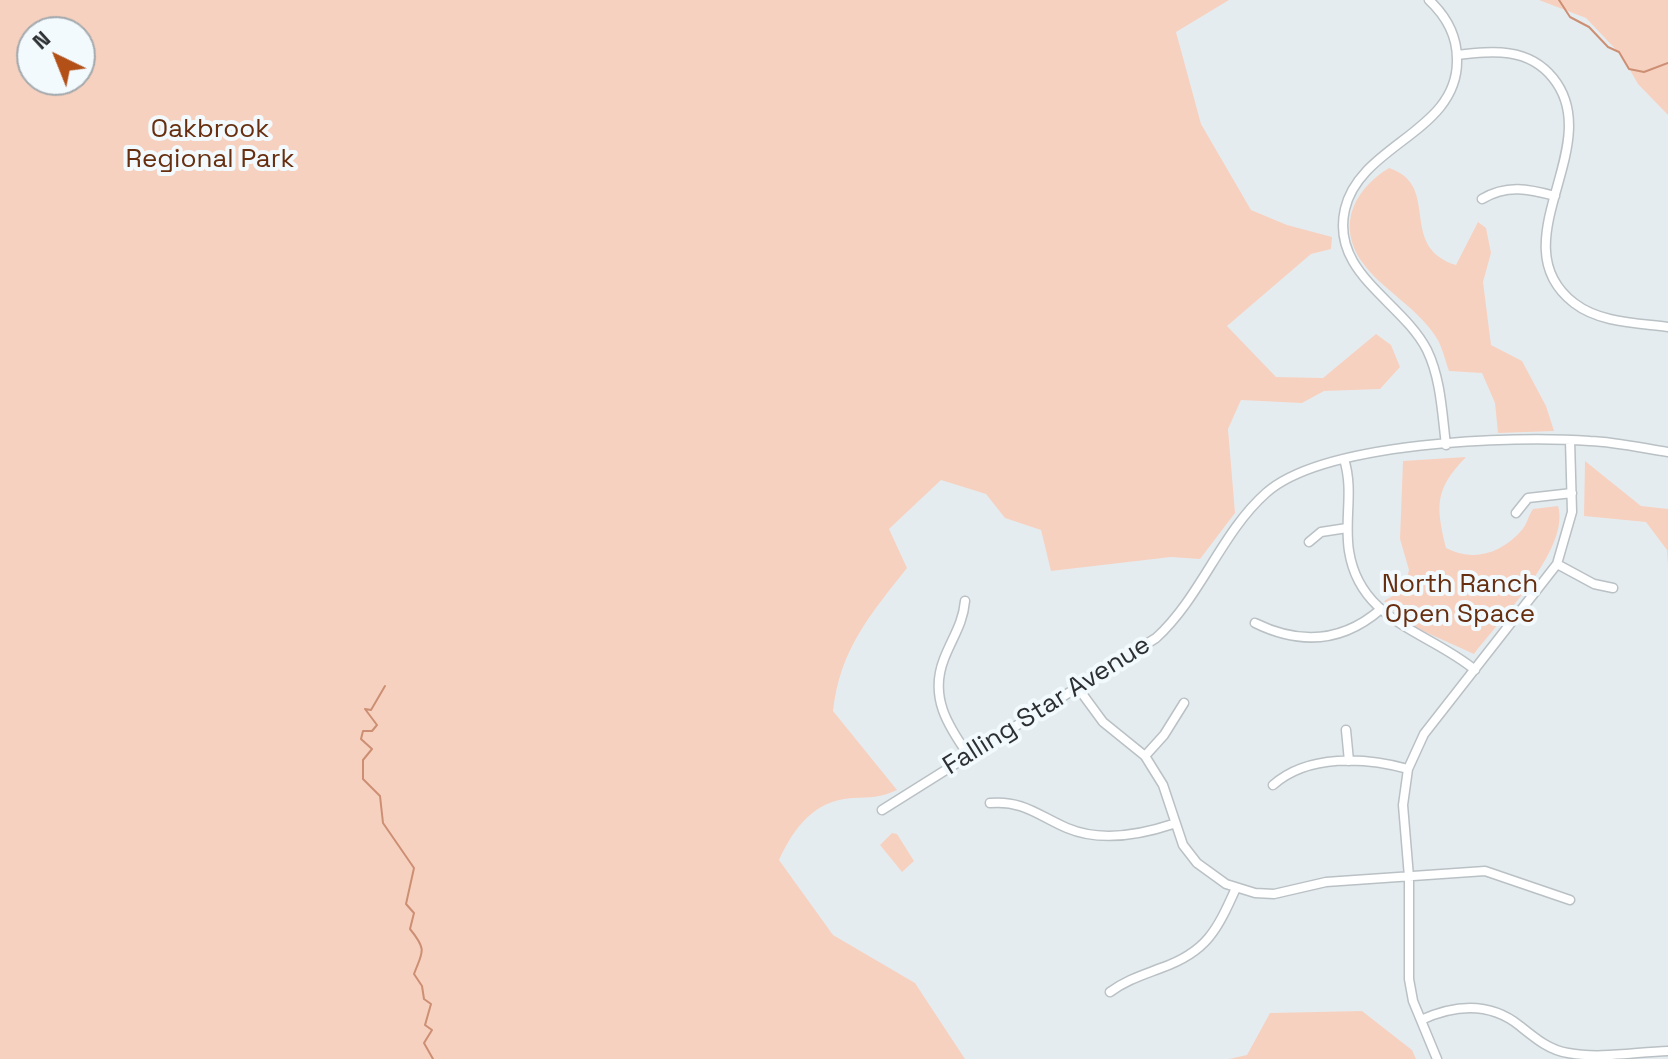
<!DOCTYPE html>
<html>
<head>
<meta charset="utf-8">
<style>
  body { margin:0 }
  #map { position:relative; width:1668px; height:1059px; overflow:hidden; background:#e5ecf0; font-family:"Space Grotesk",sans-serif }
  canvas { display:block }
  .north { position:absolute; left:16px; top:16px; width:80px; height:80px; box-sizing:border-box; background:#f2fafe; border:2px solid #a3a9ac; border-radius:50%; rotate:317deg; font-size:22px; font-weight:700; line-height:32px; text-align:center; color:#2d3032 }
  .north::after { content:''; display:block; margin:auto; width:28px; height:36px; background:#b35018; clip-path:polygon(50% 0,100% 100%,50% 72%,0 100%) }
</style>
</head>
<body>
<div id="map">
<canvas width="1668" height="1059"></canvas>
<div class="north">N</div>
</div>
<script>
const g = document.querySelector('canvas').getContext('2d');
g.lineJoin = 'round';
function paint(path, color) { g.fillStyle = color; g.fill(path, 'evenodd'); }
function strokePath(path, color, width, dash) { g.strokeStyle = color; g.lineWidth = width; g.lineCap = dash ? 'butt' : 'round'; g.setLineDash(dash || []); g.stroke(path); }
function write(font, color, halo, rows, align = 'center') {
  g.font = font + ' "Space Grotesk",sans-serif'; g.lineWidth = 8; g.setLineDash([]); g.textBaseline = 'middle'; g.strokeStyle = halo; g.fillStyle = color; for (const [text, x, y, turn = 0] of rows) {
    g.save(); g.translate(x, y); g.rotate((+turn || 0) * Math.PI / 180); g.textAlign = isNaN(turn) ? turn : align; if (halo) g.strokeText(text, 0, 0); g.fillText(text, 0, 0); g.restore();
  }
}
const green = new Path2D(`
  M0 0H1229L1176 32 1201 124 1251 210 1287 225 1332 237 1331 249 1311 254 1227 326 1276 377 1323 378 1376 334 1391 345 1400 367 1380 389 1324 391 1302 403 1241 400 1228 429 1235 513 1200 559 1171 557 1051 571 1041 530 1005 518 986 494 941 480 889 529 907 568C870 615 840 649 833 711L897 790C880 798 871 797 853 798 814 800 794 828 779 860L833 935 915 983 965 1059H0ZM32 32H80V80H32Z
  M1539 0H1668V115L1638 84 1622 56 1586 18Z
  M1389 168C1442 185 1397 247 1456 265L1478 222 1486 228 1491 253 1483 282 1491 345 1522 361 1546 406 1554 431 1498 433 1495 403 1482 373 1449 371C1445 360 1442 346 1436 337 1416 306 1382 290 1362 262 1336 224 1355 189 1389 168Z
  M1466 457C1434 490 1436 506 1446 548 1473 562 1500 554 1521 531 1527 525 1528 516 1533 509L1558 506C1571 548 1499 621 1474 654L1405 623 1384 601 1404 589 1409 570 1400 539 1403 461Z
  M1585 461 1641 506 1668 509V565L1667 550 1646 522 1584 516Z
  M892 833 897 834 914 861 902 872 880 845Z
  M1362 1011 1412 1050 1416 1059H1229L1247 1055 1270 1013Z`);
const stream = new Path2D(`
  M1559 0 1570 17 1589 27 1608 47 1619 52 1629 69 1644 72 1668 63
  M385 686 371 710 365 709 377 725 372 731H363L361 739 372 749 363 760V779L380 796 383 823 414 868 406 904 414 913 410 929C428 951 422 952 414 974L422 986 424 999 431 1004 425 1025 432 1030 424 1043 433 1059`);
const minor = new Path2D(`
  M1429 0C1446 16 1457 35 1457 59 1459 132 1360 144 1345 209 1330 273 1402 301 1427 350 1441 379 1442 413 1446 445
  M1457 55C1493 51 1528 47 1553 78 1608 146 1497 243 1574 303 1600 323 1637 323 1668 327
  M1482 199C1507 184 1529 189 1555 196
  M1344 459C1354 491 1344 519 1349 551 1360 622 1430 632 1475 670
  M1516 513 1528 498 1572 493
  M1309 542 1321 532 1347 528
  M1557 564 1594 584 1613 588
  M965 601C963 624 952 638 944 659 929 697 948 726 969 756
  M1255 623C1300 645 1342 643 1381 609
  M1078 688 1103 722 1145 756 1163 785 1183 845 1197 863 1226 884 1255 893 1274 894 1326 882 1485 871 1570 900
  M1346 730 1349 761
  M1145 756 1164 735 1184 703
  M1273 785C1308 754 1365 757 1408 769
  M990 803C1023 800 1039 816 1067 828 1100 842 1140 835 1173 824
  M882 810 1156 638C1201 597 1221 533 1266 493 1323 442 1513 435 1590 441 1616 442 1642 448 1668 452
  M1110 992C1126 980 1143 975 1161 968 1207 952 1217 930 1236 888
  M1421 1020C1454 1005 1489 1001 1520 1026 1535 1038 1549 1050 1568 1053 1600 1059 1636 1052 1668 1051
  M1437 1059 1413 1001 1409 979V877L1403 805 1408 769 1424 734 1557 564 1572 512 1570 440`);
const parkNames = [
  ["Oakbrook",210,130],
  ["Regional Park",210,160],
  ["North Ranch",1460,585],
  ["Open Space",1460,615]
];
const streetNames = [
  ["Falling Star Avenue",1047,706,-32]
];
paint(green, '#f7d1c0');
strokePath(stream, '#cd8f73', 2);
strokePath(minor, '#bac1c5', 11);
strokePath(minor, '#fff', 8);
write('26px', '#672e0f', '#f2fafe', parkNames);
write('26px', '#2d3032', '#f2fafe', streetNames);
</script>
</body>
</html>
